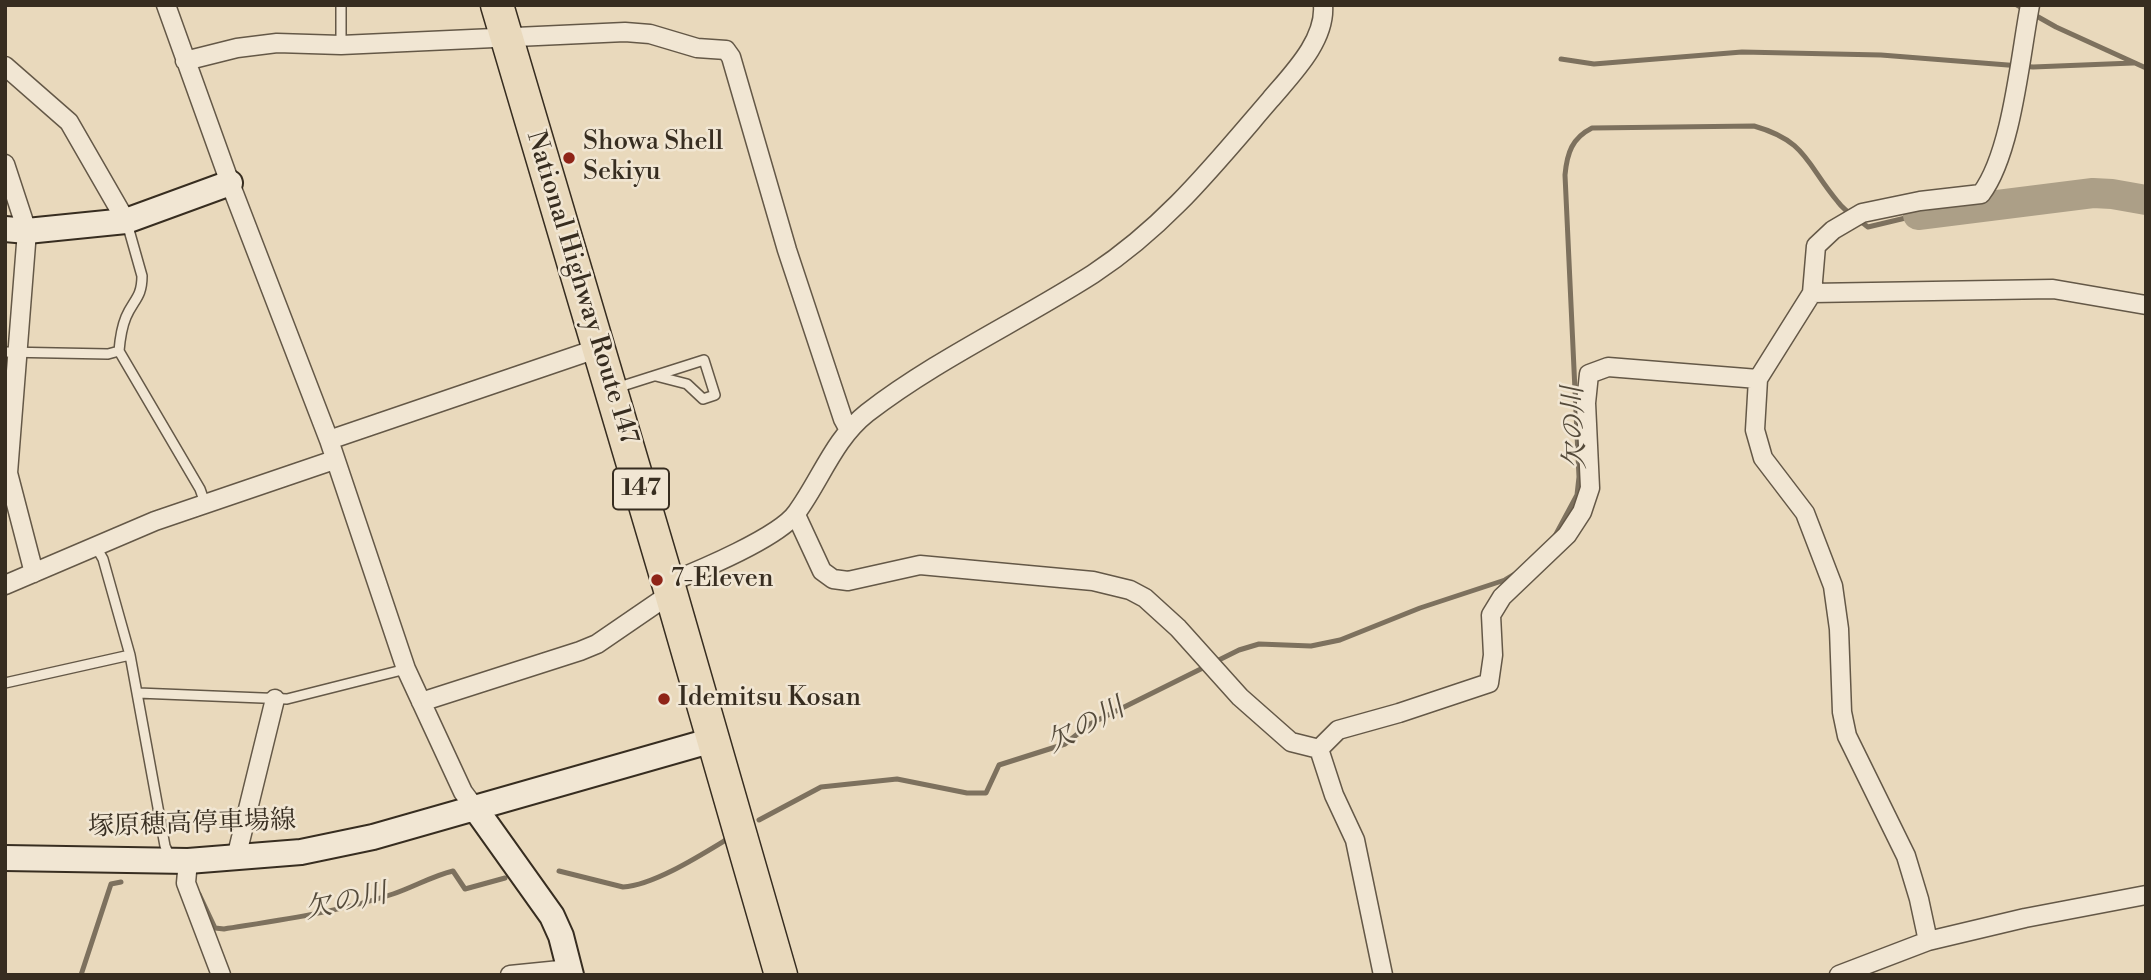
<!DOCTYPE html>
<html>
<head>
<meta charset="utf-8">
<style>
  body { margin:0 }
  #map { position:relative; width:2151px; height:980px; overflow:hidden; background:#e9d9bc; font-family:"Libre Bodoni",serif }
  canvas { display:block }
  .frame { position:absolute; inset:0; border:7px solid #372d20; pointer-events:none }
</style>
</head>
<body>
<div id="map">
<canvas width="2151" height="980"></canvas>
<div class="frame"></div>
</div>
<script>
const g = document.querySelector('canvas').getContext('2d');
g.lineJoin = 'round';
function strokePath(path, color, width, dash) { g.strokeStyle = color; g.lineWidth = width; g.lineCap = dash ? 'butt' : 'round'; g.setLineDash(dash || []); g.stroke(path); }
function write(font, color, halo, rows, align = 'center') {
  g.font = font + ' "Libre Bodoni","Noto Serif JP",serif'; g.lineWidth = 5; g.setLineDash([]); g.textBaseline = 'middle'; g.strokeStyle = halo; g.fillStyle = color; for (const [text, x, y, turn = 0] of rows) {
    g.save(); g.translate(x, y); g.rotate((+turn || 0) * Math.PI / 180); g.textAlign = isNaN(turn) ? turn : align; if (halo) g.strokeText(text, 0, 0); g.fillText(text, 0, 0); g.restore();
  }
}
const stream = new Path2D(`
  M2017 5 2056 27 2146 68
  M1561 59 1594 64 1742 52 1881 55 2033 67 2133 63
  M1555 536 1577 495 1579 477 1565 175C1567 153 1572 138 1592 128L1754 126C1807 141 1806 164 1838 202 1845 212 1858 219 1868 227L1918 215
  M759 820 821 787 897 779 967 793H986L999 765 1065 744 1090 724 1239 650 1259 644 1311 646 1340 640 1420 608 1505 580 1515 574
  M559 871 623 887C654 885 701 855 729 838
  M199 894 215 928 224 929C280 920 339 912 393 894 414 887 432 876 453 871L465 889 505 878
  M81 975 111 884 121 882`);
const river = new Path2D(`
  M1918 215 2093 193 2112 194 2146 200`);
const lane = new Path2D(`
  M341 45V5
  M127 223 142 276C142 298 133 300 126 317 121 329 120 339 119 351L200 489 205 503
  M5 352 108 354 119 351
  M616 388 704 360 715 395 703 399 687 384 656 376
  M96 547 103 559 130 655 165 846 170 857
  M5 683 130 655
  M138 693 287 699 406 669`);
const street = new Path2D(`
  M166 5 230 183 329 440 406 669 463 792 475 808
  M185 61 237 48 277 43 341 45 625 32 650 34 697 48 726 50 731 57 787 250 843 419 849 430
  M5 66 69 122 126 221
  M5 164 27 231 8 473 34 573
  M1812 293 2053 289 2146 305
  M329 440 599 348
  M796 515 822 571 833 579 848 581 920 565 1093 581 1130 590 1145 598 1178 628 1240 697 1291 742 1319 749
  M668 583C698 571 780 537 797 512 821 479 834 439 867 413 937 359 1018 322 1093 274 1166 226 1214 165 1270 100 1291 75 1326 41 1323 5
  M5 585 155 521 334 460
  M421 702 580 651 597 644 670 594
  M1319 749 1338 730 1399 713 1489 683 1493 655 1491 615 1502 597 1567 535 1582 512 1590 488 1586 403 1589 374 1608 367 1758 379
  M1319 749 1334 795 1355 840 1383 975
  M236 858 275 699
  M188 861 186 883 221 975
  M1928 941 1919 899 1906 856 1847 736 1842 712 1839 629 1833 586 1805 513 1763 458 1755 430 1758 379 1812 293 1816 246 1833 230 1862 213 1920 201 1981 194C2012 153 2020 57 2030 5
  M510 975 570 969
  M1839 975 1928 941 2025 918 2146 895`);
const secondary = new Path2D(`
  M5 229 27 231 126 221 230 183
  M475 808 552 916 561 936 571 975
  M5 858 188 861 301 852 373 837 713 740`);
const highway = new Path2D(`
  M497 5 668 583 781 975`);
const markers = [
  [569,158,7,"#8f2418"],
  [657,580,7,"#8f2418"],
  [664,699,7,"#8f2418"]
];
const shields = [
  [641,489,56]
];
const shieldNames = [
  ["147",641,489]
];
const poiNames = [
  ["Showa Shell",583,143],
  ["Sekiyu",583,173],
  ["7-Eleven",671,580],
  ["Idemitsu Kosan",678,699]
];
const streetNames = [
  ["National Highway Route 147",581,288,73],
  ["塚原穂高停車場線",192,825,-2]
];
const waterNames = [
  ["欠の川",1576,428,-92],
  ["欠の川",1086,727,-28],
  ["欠の川",346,903,-12]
];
strokePath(stream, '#7d715e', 5);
strokePath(river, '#ac9f87', 30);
strokePath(lane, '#645847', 12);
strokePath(street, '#645847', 21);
strokePath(secondary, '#372d20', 28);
strokePath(highway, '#372d20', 35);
strokePath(lane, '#f1e6d3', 9);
strokePath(street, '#f1e6d3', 18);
strokePath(secondary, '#f1e6d3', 24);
strokePath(highway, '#e9d9bc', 32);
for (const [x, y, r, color] of markers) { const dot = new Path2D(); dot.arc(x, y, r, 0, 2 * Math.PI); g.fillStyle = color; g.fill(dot); strokePath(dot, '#f1e6d3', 2.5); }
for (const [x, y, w] of shields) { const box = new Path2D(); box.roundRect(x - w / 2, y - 20.5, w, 41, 5); g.fillStyle = '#f1e6d3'; g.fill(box); strokePath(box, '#372d20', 2); }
write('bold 24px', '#372d20', null, shieldNames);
write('26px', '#372d20', '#f1e6d3', poiNames, 'left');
write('26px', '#372d20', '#f1e6d3', streetNames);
write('italic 28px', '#544a3a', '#f1e6d3', waterNames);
</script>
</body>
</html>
